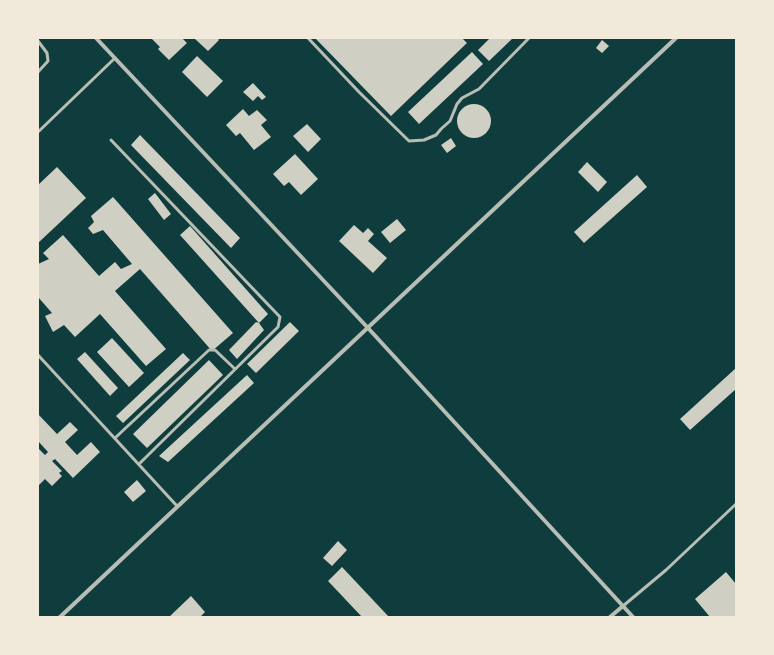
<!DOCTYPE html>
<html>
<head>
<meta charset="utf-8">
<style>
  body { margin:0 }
  #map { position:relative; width:774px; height:655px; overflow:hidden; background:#0f3d3e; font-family:Helvetica,sans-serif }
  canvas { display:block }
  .frame { position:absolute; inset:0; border:39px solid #f1e9da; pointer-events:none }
</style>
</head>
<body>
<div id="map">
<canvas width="774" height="655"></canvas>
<div class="frame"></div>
</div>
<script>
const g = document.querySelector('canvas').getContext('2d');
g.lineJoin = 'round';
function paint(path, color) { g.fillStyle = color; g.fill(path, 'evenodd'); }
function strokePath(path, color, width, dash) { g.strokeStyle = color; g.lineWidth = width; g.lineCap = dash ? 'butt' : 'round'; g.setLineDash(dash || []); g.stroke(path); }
const building = new Path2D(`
  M151 38H182L187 43 169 60 158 49 160 47Z
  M194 38H217L219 40 208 51Z
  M315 38H462L467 43 391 116Z
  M490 38H513L489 61 478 50Z
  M602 40 609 46 602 53 596 48Z
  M472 52 483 64 419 124 408 112Z
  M197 56 223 81 207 97 182 72Z
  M253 83 266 97 262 100 258 96 253 101 243 92Z
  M457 121a17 17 0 1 1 34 0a17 17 0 1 1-34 0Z
  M243 109 249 116 257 110 267 120 261 125 271 137 254 150 240 133 236 136 226 125Z
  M307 124 321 139 308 152 293 136Z
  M140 135 240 238 231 248 131 145Z
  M451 138 456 146 447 153 441 145Z
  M295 154 318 179 301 195 289 182 284 186 273 174Z
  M587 162 607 182 598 192 578 172Z
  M57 167 86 198 38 243V185Z
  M637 175 647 187 584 243 574 232Z
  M155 193 171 214 164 220 148 199Z
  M113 197 233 333 212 351 140 269 115 291 166 349 146 366 100 314 75 337 64 325 53 332 45 316 52 313 38 297V264L49 259 43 253 63 235 99 276 115 262 121 269 132 264 103 230 93 234 88 228 94 222 91 216Z
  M397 219 406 230 390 243 381 232Z
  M354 225 363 233 368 228 374 234 368 241 387 258 373 273 339 241Z
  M190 226 268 314 259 323 180 235Z
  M256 322 259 323 264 330 237 359 229 350Z
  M290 322 299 331 256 373 247 364Z
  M112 338 144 373 129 387 97 352Z
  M85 352 118 388 110 396 77 359Z
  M183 353 190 360 123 423 116 416Z
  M209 360 223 375 147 448 133 434Z
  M736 368V389L690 430 680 419Z
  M247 375 254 383 168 462 159 456Z
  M38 414 57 434 70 422 78 430 65 442 77 455 91 442 100 452 73 478 55 459 52 461 62 471 59 473 62 476 52 486 45 479 38 486V450L39 449 45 455 48 452 38 441Z
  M137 480 146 491 133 502 124 492Z
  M338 541 347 550 332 566 323 558Z
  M342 567 389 617H362L328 581Z
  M726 572 736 584V617H710L695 599Z
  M191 596 205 612 200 617H169Z`);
const service = new Path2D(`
  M308 38 359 92 409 141 424 140 436 135 441 129 450 121 457 104 462 98 479 89 529 38
  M38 41 47 53 48 61 38 72
  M38 132 115 58
  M111 140 280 317 278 327 139 464
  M38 355 177 506
  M115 438 209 350H215L235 369
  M623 606 666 570 736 504`);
const minor = new Path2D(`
  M96 38 368 328 633 617
  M60 617 676 38
  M610 617 623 606`);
paint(building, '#cfcfc3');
strokePath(service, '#b8beb3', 3);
strokePath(minor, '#b8beb3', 4);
</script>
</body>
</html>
